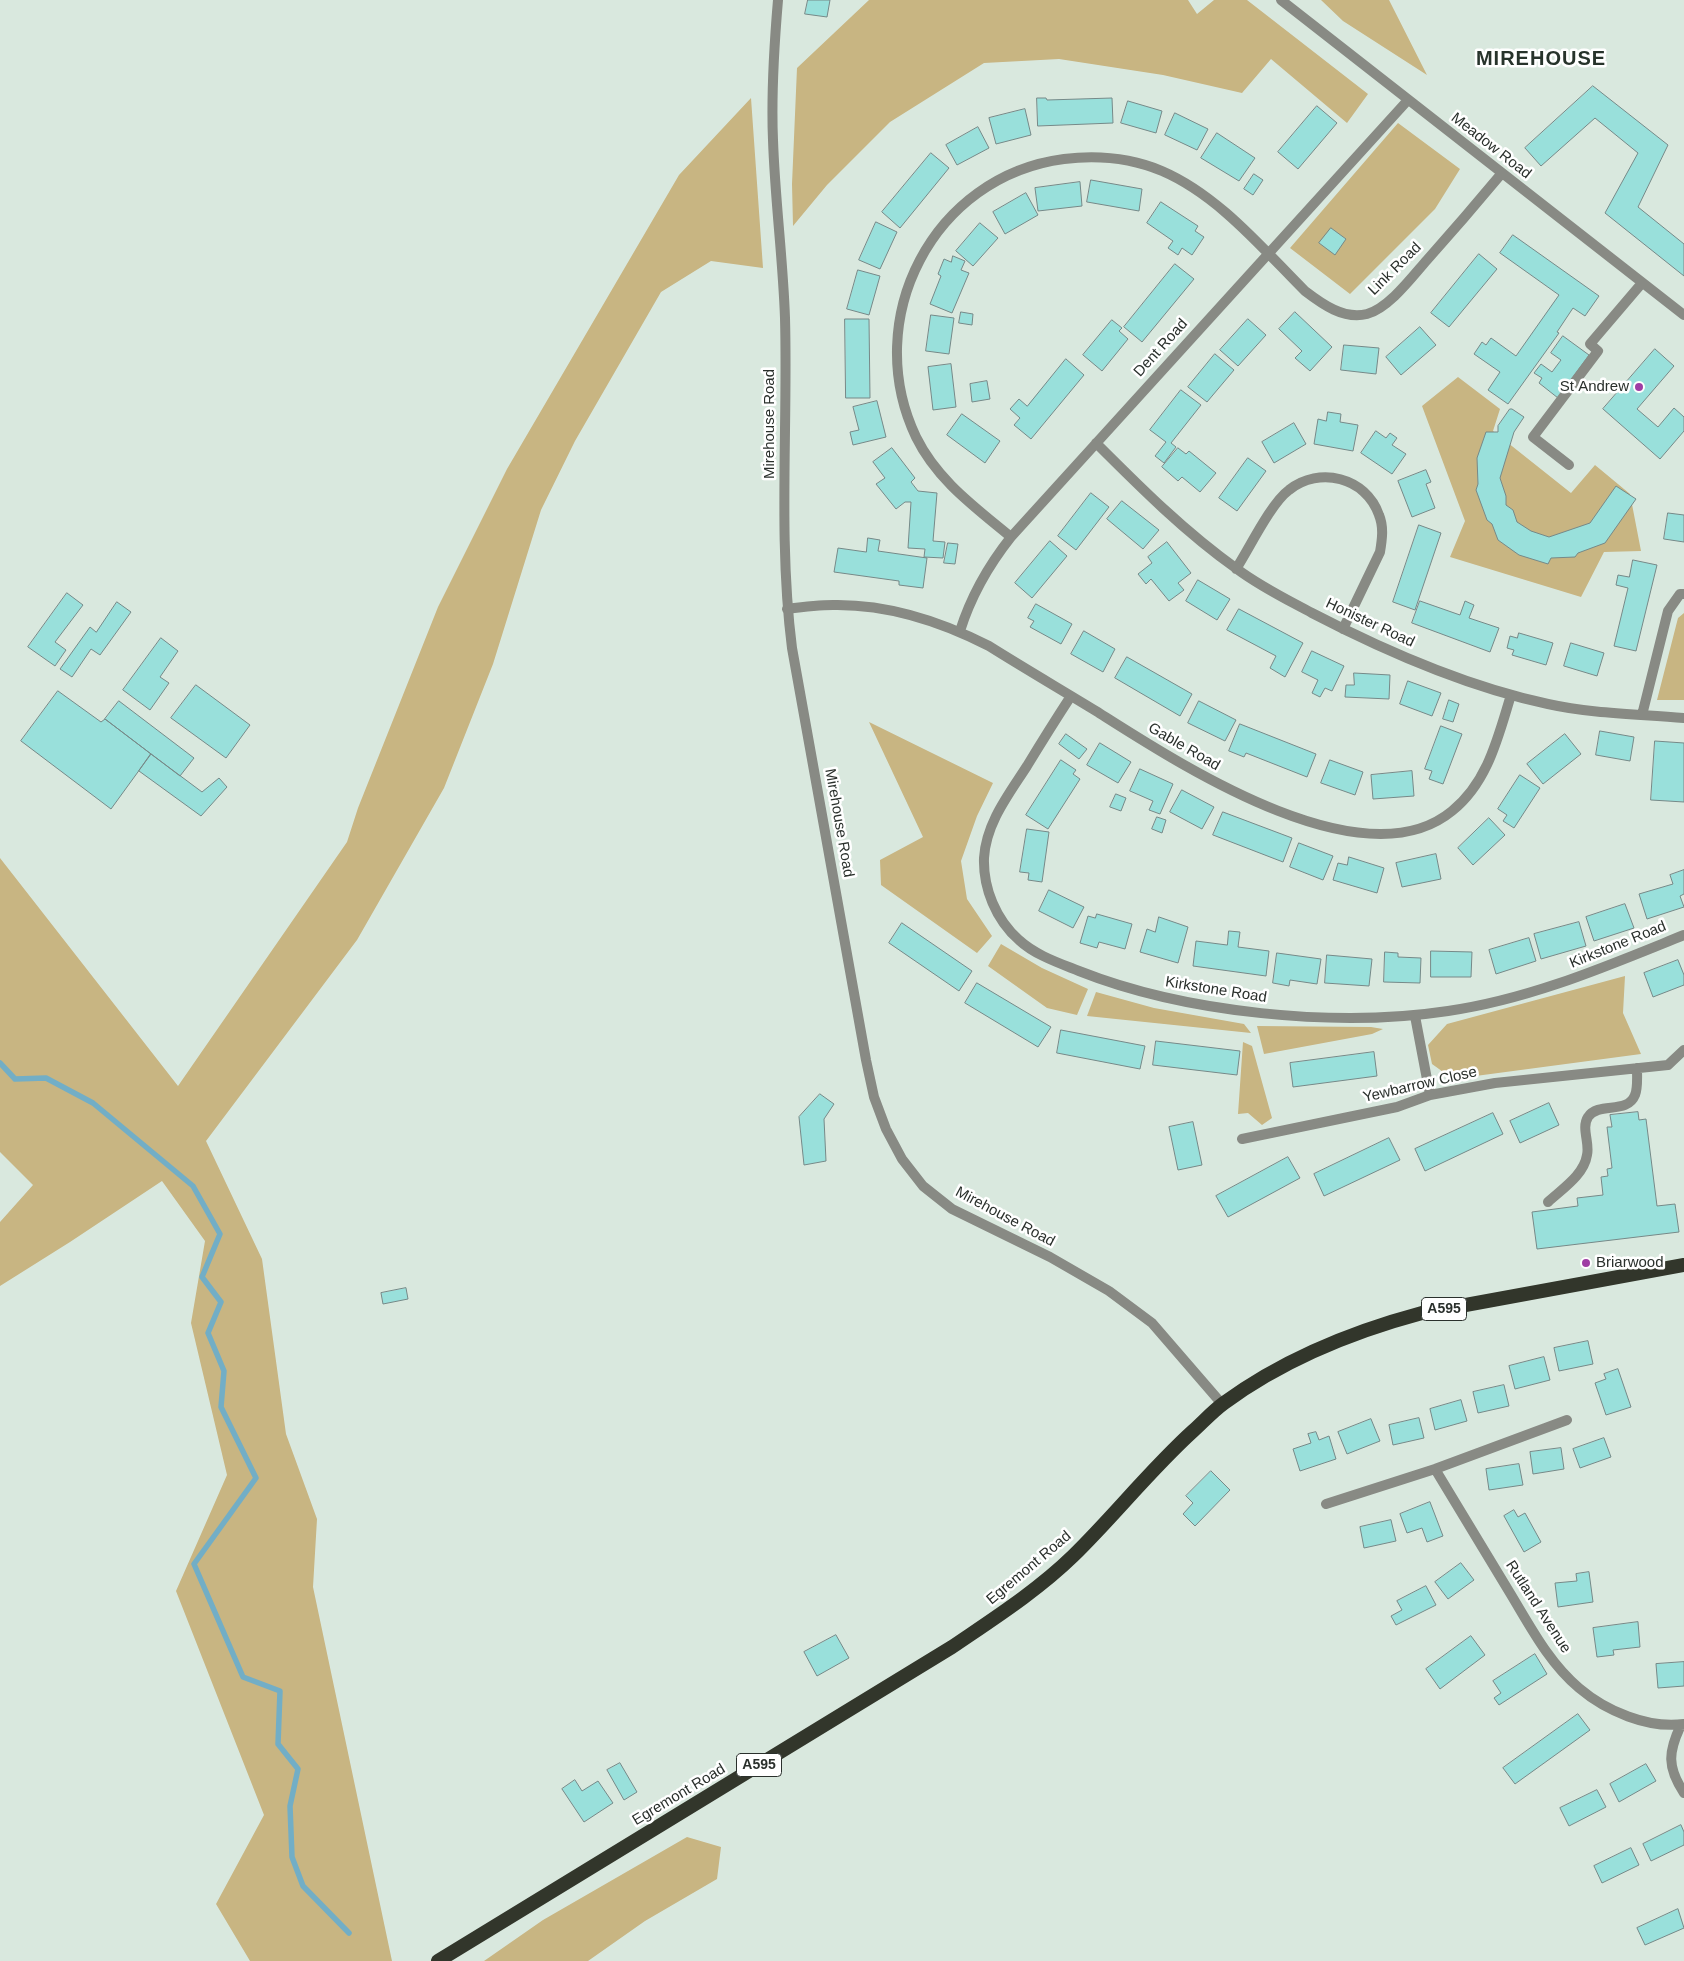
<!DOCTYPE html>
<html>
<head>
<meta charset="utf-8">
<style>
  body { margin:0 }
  canvas { display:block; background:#d9e8de }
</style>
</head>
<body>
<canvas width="1684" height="1961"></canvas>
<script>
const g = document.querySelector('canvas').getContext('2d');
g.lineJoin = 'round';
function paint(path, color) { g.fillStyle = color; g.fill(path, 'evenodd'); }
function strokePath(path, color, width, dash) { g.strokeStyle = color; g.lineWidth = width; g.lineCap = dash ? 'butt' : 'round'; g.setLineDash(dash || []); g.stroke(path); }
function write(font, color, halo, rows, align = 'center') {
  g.font = font + ' Arial,sans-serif'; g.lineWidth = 5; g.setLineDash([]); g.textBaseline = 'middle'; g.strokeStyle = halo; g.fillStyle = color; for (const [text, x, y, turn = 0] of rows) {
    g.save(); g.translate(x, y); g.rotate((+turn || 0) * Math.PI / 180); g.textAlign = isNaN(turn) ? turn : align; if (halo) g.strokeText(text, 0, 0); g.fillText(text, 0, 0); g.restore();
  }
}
const green = new Path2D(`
  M869 0H1188L1197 14 1214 0H1247L1368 94 1347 123 1271 59 1242 93 1163 75 1059 59 984 63 890 122 827 185 793 226 792 184 797 68Z
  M1321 0H1389L1427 75 1343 21Z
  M751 98 763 268 711 261 661 292 575 441 541 510 493 664 444 788 357 940 206 1141 262 1259 286 1434 317 1519 313 1587 392 1961H250L216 1904 264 1815 176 1591 227 1475 191 1323 205 1241 162 1181 70 1242 0 1286V1222L33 1185 0 1152V858L178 1086 347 842 358 808 438 607 507 469 679 175Z
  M1398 123 1460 169 1435 209 1350 294 1290 248Z
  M1458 377 1500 409 1493 431 1571 493 1595 465 1630 494 1641 551 1604 552 1581 597 1450 557 1465 521 1422 406Z
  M1684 613V700H1657L1678 618Z
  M869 722 993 783 977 816 961 861 967 899 992 936 977 953 881 885 880 860 923 837Z
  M1001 944 1042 968 1088 989 1077 1015 1047 1008 988 966Z
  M1625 976 1623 1013 1641 1054 1453 1079 1432 1064 1428 1045 1447 1024Z
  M1096 992 1154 1008 1244 1024 1251 1033 1087 1016Z
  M1257 1026 1371 1027 1383 1029 1372 1034 1264 1054Z
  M1243 1042 1252 1046 1272 1118 1262 1125 1248 1113 1238 1114Z
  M687 1837 721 1847 717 1879 645 1921 588 1961H484L543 1920Z`);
const stream = new Path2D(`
  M0 1063 15 1079 46 1078 93 1103 193 1186 220 1234 202 1277 221 1302 208 1333 224 1371 221 1407 256 1478 194 1564 243 1677 280 1691 278 1744 298 1769 290 1806 292 1857 303 1886 349 1933`);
const building = new Path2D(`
  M808 0H830L827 17 805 14Z
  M1593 86 1668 145 1638 207 1684 244V276L1605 213 1638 153 1595 118 1541 166 1525 148Z
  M1037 98H1046L1047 100 1112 98 1113 123 1038 126Z
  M1128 101 1162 111 1156 133 1121 123Z
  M1317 106 1337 123 1298 169 1278 152Z
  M1025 109 1031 135 996 144 989 118Z
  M1175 113 1208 129 1197 150 1165 135Z
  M978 127 989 148 957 165 946 145Z
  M1217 133 1255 158 1239 181 1201 158Z
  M931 153 949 168 900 228 882 212Z
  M1254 174 1263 180 1253 195 1244 189Z
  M1091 180 1142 189 1139 211 1087 202Z
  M1080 182 1082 206 1038 211 1035 188Z
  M1026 193 1038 215 1005 234 993 212Z
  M1161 202 1198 226 1195 231 1204 237 1192 255 1182 248 1178 255 1168 248 1173 241 1147 223Z
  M876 222 897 232 880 269 859 260Z
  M980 223 998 238 973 266 956 251Z
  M1331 228 1346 239 1335 255 1319 243Z
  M1513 235 1599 296 1585 316 1573 308 1557 332 1559 333 1508 404 1488 390 1500 372 1474 354 1482 342 1486 345 1491 338 1516 356 1559 295 1500 253Z
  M1479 254 1497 269 1449 327 1431 313Z
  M953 256 965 261 961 270 969 273 952 313 930 304 941 276 938 274 944 259 951 262Z
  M1175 264 1194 279 1142 342 1124 327Z
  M858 270 880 276 869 315 847 309Z
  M961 312 973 314 972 325 959 323Z
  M1295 312 1332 347 1310 371 1295 358 1302 351 1279 329Z
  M931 315 954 318 949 354 926 351Z
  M845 319H869L870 398H846Z
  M1248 319 1266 335 1238 366 1220 350Z
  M1112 320 1122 328 1119 331 1128 339 1102 371 1083 355Z
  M1420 327 1436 345 1401 375 1386 357Z
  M1563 336 1589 355 1558 398 1539 383 1542 378 1534 373 1541 364 1552 372 1561 360 1551 353Z
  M1344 345 1379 348 1376 374 1341 370Z
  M1655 349 1674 366 1637 409 1658 427 1674 408 1684 417V431L1660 459 1603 409Z
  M1215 354 1234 370 1207 402 1188 387Z
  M1066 359 1084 375 1031 439 1014 425 1020 418 1010 409 1019 399 1027 406Z
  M951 364 956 407 933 410 928 367Z
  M987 381 990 399 972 402 970 384Z
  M1181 390 1201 405 1171 443 1176 447 1164 463 1155 456 1166 442 1150 430Z
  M877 401 886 437 853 445 850 432 859 430 853 407Z
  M1510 409H1512L1524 417 1514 432 1500 478 1506 496V505L1513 510 1517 522 1531 531 1549 537 1590 523 1616 486 1636 499 1605 543 1578 553 1575 557 1551 558 1548 564 1519 555 1498 540 1492 524 1487 520 1476 490 1478 484 1477 458 1486 432H1498V426Z
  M1328 412 1341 414 1340 422 1358 425 1353 451 1314 444 1318 419 1326 421Z
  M962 414 1000 441 985 463 947 435Z
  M1294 423 1306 444 1274 463 1262 442Z
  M1376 431 1386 438 1390 433 1397 438 1392 445 1406 454 1392 474 1361 453Z
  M892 448 915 478 911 482 918 491 937 493 933 541 945 542 943 558 924 557 925 549 908 548 911 502H905L896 509 876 484 885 478 873 462Z
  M1178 448 1186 454 1189 451 1216 473 1200 492 1182 477 1178 481 1162 467Z
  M1248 458 1266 471 1237 511 1219 498Z
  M1426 470 1431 482 1426 484 1435 508 1412 517 1398 481Z
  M1091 493 1109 507 1076 550 1058 536Z
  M1122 501 1159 530 1143 549 1107 519Z
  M1668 513 1684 515V542L1664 539Z
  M1419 525 1441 533 1415 610 1393 602Z
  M868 538 880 540 878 551 927 558 923 588 899 585V581L834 572 838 548 866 552Z
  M1050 541 1067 556 1032 598 1015 583Z
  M1167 542 1191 573 1178 583 1184 590 1169 601 1151 579 1146 584 1138 574 1152 563 1148 557Z
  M948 543 958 544 955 564 944 563Z
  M1633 560 1657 565 1636 651 1614 646 1628 588 1616 585 1618 575 1629 577Z
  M1198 580 1230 599 1217 620 1186 601Z
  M67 593 83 605 55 642 66 650 55 666 28 647Z
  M1420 601 1460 615 1465 601 1474 605 1469 618 1499 628 1490 652 1412 623Z
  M117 602 131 612 100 655 91 649 72 677 60 669 90 627 96 632Z
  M1036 604 1072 624 1061 644 1030 627 1034 621 1028 618Z
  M1239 609 1303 643 1285 677 1270 668 1276 656 1227 630Z
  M1084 631 1115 649 1103 672 1071 654Z
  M1519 633 1553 643 1546 665 1512 655 1514 650 1507 648 1510 636 1517 638Z
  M161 638 178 651 160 677 169 683 150 710 123 690Z
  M1571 643 1604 653 1597 676 1564 666Z
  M1312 651 1344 666 1332 691 1325 688 1320 697 1312 693 1318 680 1302 672Z
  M1127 657 1192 694 1180 716 1115 678Z
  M1354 673 1390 675 1389 699 1345 697 1346 685H1354Z
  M1408 681 1441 693 1432 716 1400 704Z
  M196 685 250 725 226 758 171 718Z
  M58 691 101 722 105 719 151 754 111 809 21 741Z
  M1449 700 1459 704 1453 722 1443 719Z
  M119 701 194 758 180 776 105 719Z
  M1199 701 1236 720 1225 741 1188 723Z
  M1240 724 1316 754 1307 777 1246 753 1244 757 1229 751Z
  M1441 726 1462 734 1443 784 1429 779 1432 771 1425 769Z
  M1600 731 1634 737 1630 761 1596 755Z
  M1066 734 1087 749 1079 759 1059 744Z
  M1565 734 1581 754 1543 784 1527 764Z
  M1655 741 1684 743V802L1651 800Z
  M1100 743 1131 762 1118 783 1087 765Z
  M151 754 202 792 219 778 227 787 201 816 139 771Z
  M1061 760 1076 770 1073 774 1080 779 1048 829 1026 815Z
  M1330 760 1363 772 1355 795 1321 783Z
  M1140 769 1173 784 1160 814 1149 810 1153 801 1130 791Z
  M1412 771 1414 796 1373 799 1371 775Z
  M1520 775 1540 788 1514 828 1503 821 1507 815 1498 809Z
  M1182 790 1214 807 1202 829 1170 812Z
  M1116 794 1126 798 1121 811 1110 807Z
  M1223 812 1292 838 1283 862 1213 835Z
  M1157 817 1166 820 1162 833 1152 829Z
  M1489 818 1505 835 1473 865 1458 848Z
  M1027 829 1049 832 1042 882 1028 880 1029 873 1020 872Z
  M1299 843 1333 856 1323 880 1290 867Z
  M1436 854 1441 879 1402 887 1396 863Z
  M1349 857 1384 868 1377 893 1333 880 1338 863 1347 865Z
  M1684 870V894L1680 896 1684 907 1647 919 1639 894 1673 884 1670 875Z
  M1049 890 1084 907 1073 928 1039 911Z
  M1625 904 1634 928 1594 941 1586 917Z
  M1097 914 1132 924 1125 949 1099 942 1097 948 1080 943 1088 916 1095 918Z
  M1159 917 1188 927 1178 963 1140 952 1147 929 1155 932Z
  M1579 922 1586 946 1541 959 1534 934Z
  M902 923 972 971 959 991 889 943Z
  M1229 931 1240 932 1238 947 1269 951 1266 976 1193 966 1196 941 1227 945Z
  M1529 938 1536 961 1496 974 1489 950Z
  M1431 951 1472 952 1471 977H1431Z
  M1385 952 1398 953V957L1421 958 1420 983 1384 982Z
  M1277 953 1321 959 1317 984 1290 980 1289 986 1273 983Z
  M1327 955 1372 959 1369 986 1325 983Z
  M1678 960 1684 975V985L1653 997 1644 973Z
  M977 983 1051 1027 1038 1047 965 1003Z
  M1061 1030 1145 1046 1140 1069 1057 1053Z
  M1156 1041 1240 1051 1237 1075 1153 1065Z
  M1374 1052 1377 1076 1293 1087 1290 1063Z
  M820 1094 834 1104 824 1119 826 1161 804 1165 799 1117Z
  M1549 1103 1559 1125 1520 1143 1510 1121Z
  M1638 1112 1639 1120 1646 1119 1657 1206 1675 1204 1679 1232 1537 1249 1532 1212 1578 1206 1577 1198 1603 1195 1601 1177 1608 1176 1607 1169 1612 1168 1607 1127H1612L1610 1115Z
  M1493 1113 1503 1134 1425 1171 1415 1149Z
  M1193 1122 1202 1165 1178 1170 1169 1127Z
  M1389 1138 1400 1160 1324 1196 1314 1174Z
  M1288 1157 1300 1178 1228 1217 1216 1196Z
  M406 1288 408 1299 383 1304 381 1293Z
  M1588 1341 1593 1364 1559 1371 1554 1348Z
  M1544 1357 1550 1380 1515 1389 1509 1366Z
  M1618 1369 1631 1407 1606 1415 1595 1383 1606 1379 1604 1374Z
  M1504 1385 1509 1406 1478 1413 1473 1392Z
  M1461 1400 1467 1421 1435 1430 1430 1409Z
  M1419 1418 1424 1438 1393 1445 1389 1425Z
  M1371 1419 1380 1441 1347 1454 1338 1432Z
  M1316 1432 1319 1440 1329 1436 1336 1459 1300 1471 1293 1449 1311 1443 1308 1434Z
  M1604 1438 1611 1457 1580 1468 1573 1449Z
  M1561 1448 1564 1469 1533 1474 1530 1452Z
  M1519 1464 1523 1485 1489 1490 1486 1469Z
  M1211 1471 1230 1490 1195 1526 1183 1514 1193 1503 1186 1496Z
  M1430 1502 1443 1536 1427 1542 1422 1528 1407 1533 1400 1514Z
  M1514 1510 1518 1517 1525 1513 1541 1542 1524 1552 1504 1516Z
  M1391 1520 1396 1541 1364 1548 1360 1527Z
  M1461 1563 1474 1580 1448 1599 1435 1582Z
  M1589 1572 1593 1602 1558 1607 1555 1583 1577 1581 1576 1574Z
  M1426 1586 1436 1605 1396 1625 1391 1616 1402 1610 1397 1601Z
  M1638 1622 1640 1647 1613 1650 1614 1655 1597 1657 1593 1628Z
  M836 1635 849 1658 817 1676 804 1652Z
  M1471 1636 1485 1655 1440 1689 1426 1669Z
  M1535 1654 1547 1674 1499 1705 1494 1698 1501 1693 1493 1681Z
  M1684 1662V1686L1658 1688 1656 1664Z
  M1578 1714 1590 1730 1515 1784 1503 1768Z
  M620 1763 637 1792 624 1800 607 1770Z
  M1646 1764 1656 1781 1619 1802 1610 1784Z
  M575 1780 582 1791 598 1781 613 1803 584 1822 562 1789Z
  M1597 1790 1606 1807 1569 1826 1560 1808Z
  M1681 1825 1684 1832V1845L1651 1861 1643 1844Z
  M1631 1848 1639 1865 1602 1883 1594 1866Z
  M1678 1909 1684 1928 1645 1945 1637 1928Z`);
const minor = new Path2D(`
  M1281 0 1684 315
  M1096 443C1141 488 1185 532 1237 569 1261 587 1286 599 1312 613 1385 651 1468 687 1548 704 1593 714 1639 714 1684 718
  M1569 465 1533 437 1598 351 1590 344 1642 283
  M1011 537C975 507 937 480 916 437 860 319 933 176 1064 159 1097 155 1131 158 1162 171 1218 195 1262 248 1305 291 1322 304 1344 320 1367 314 1389 308 1412 277 1427 260 1452 232 1477 203 1502 173
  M1236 569C1249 549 1271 503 1289 490 1319 466 1366 477 1379 515 1384 527 1382 540 1380 552L1343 629
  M787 609C802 607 818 605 833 605 887 604 942 622 989 646 1024 668 1060 689 1096 711 1175 761 1362 885 1452 811 1488 782 1498 737 1511 695
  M960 631C971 596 988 566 1011 537L1408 100
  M1071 696C1056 719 1041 743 1027 766 1009 794 986 823 984 858 983 888 996 920 1019 940 1035 955 1059 963 1079 971 1185 1013 1336 1028 1448 1011 1531 999 1607 966 1684 935
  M1642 715 1668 611 1680 594H1684
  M1415 1016 1430 1095
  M1242 1139 1397 1107 1430 1095 1495 1083 1668 1065 1684 1050
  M1548 1202C1562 1189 1584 1175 1587 1155 1590 1143 1581 1128 1588 1117 1599 1101 1627 1115 1635 1095 1638 1088 1637 1077 1637 1068
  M1435 1469C1460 1511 1485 1552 1510 1593 1530 1626 1549 1663 1579 1688 1606 1711 1648 1729 1684 1724
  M1326 1504 1435 1469 1567 1420
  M1681 1725C1668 1752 1667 1767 1684 1793`);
const tertiary = new Path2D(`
  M778 0C774 47 771 93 773 140 775 200 783 259 785 318 788 428 778 538 792 648L866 1060 874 1097 886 1129 902 1159 923 1186 952 1209 1050 1257 1109 1291 1152 1323 1222 1404`);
const trunk = new Path2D(`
  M438 1961 952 1647C993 1619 1037 1591 1073 1556 1114 1516 1150 1470 1193 1431 1203 1422 1213 1411 1224 1403 1284 1359 1351 1332 1422 1313L1684 1265`);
const markers = [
  [1639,387,5,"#9f3da4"],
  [1586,1263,5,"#9f3da4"]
];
const shields = [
  [1444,1309,45],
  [759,1765,45]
];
const shieldNames = [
  ["A595",1444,1309],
  ["A595",759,1765]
];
const streetNames = [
  ["Meadow Road",1491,146,38],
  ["Link Road",1395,269,-45],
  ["Dent Road",1161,348,-48],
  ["Mirehouse Road",770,424,-90],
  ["Honister Road",1370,623,25],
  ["Gable Road",1184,747,30],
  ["Mirehouse Road",839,823,80],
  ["Kirkstone Road",1618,945,-22],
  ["Kirkstone Road",1216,990,9],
  ["Yewbarrow Close",1420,1085,-13],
  ["Mirehouse Road",1005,1217,28],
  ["Egremont Road",1029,1568,-40],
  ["Rutland Avenue",1538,1607,57],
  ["Egremont Road",679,1795,-31]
];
const poiNames = [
  ["St Andrew",1629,387],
  ["Briarwood",1596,1263,"left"]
];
const districtNames = [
  ["MIREHOUSE",1541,59]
];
paint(green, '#c8b582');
strokePath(stream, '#72aec6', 5.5);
paint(building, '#99e0db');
strokePath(building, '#768988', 1);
strokePath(minor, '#888a84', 10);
strokePath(tertiary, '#888a84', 10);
strokePath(trunk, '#32362b', 14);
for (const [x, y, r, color] of markers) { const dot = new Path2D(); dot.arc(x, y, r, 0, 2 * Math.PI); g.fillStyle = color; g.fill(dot); strokePath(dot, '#fff', 2); }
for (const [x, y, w] of shields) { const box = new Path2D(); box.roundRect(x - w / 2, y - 11.5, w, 23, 4); g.fillStyle = '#fff'; g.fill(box); strokePath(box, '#2a302c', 1); }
write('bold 14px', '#2a302c', null, shieldNames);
write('15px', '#2a302c', '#fff', streetNames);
write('15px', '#2a302c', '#fff', poiNames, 'right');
g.letterSpacing = '1px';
write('bold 20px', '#27332b', '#fff', districtNames);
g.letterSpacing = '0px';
</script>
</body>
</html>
